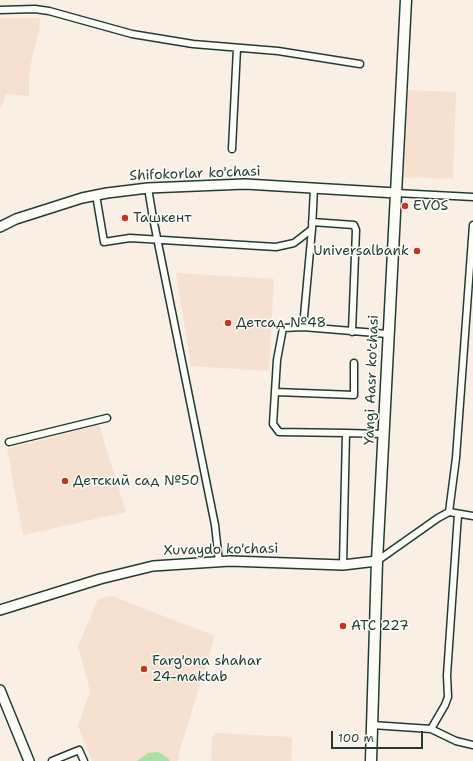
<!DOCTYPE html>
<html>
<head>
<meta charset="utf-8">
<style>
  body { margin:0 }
  #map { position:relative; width:473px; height:761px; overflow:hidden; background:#faefe5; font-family:"Shantell Sans",sans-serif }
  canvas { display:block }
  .scale { position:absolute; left:331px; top:731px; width:92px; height:18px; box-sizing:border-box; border:2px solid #1f3d34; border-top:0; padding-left:5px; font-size:12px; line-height:14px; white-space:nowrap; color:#1f3d34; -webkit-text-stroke:3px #fdfcf7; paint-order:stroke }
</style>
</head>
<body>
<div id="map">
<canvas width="473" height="761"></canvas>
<div class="scale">100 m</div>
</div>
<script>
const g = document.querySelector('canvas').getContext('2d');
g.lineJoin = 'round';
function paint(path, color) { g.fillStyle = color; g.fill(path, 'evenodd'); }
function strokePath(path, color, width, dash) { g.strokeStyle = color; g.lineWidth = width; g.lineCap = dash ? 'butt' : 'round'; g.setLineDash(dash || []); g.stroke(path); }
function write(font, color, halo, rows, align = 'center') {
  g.font = font + ' "Shantell Sans",sans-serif'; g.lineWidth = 3; g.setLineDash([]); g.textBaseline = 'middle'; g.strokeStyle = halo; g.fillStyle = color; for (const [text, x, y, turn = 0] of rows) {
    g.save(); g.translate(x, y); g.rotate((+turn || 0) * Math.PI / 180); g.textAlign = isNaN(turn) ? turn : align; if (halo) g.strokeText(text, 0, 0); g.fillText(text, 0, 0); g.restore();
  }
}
const built = new Path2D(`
  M0 18H40L39 31 32 57 29 78V96L6 94 0 110Z
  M408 90 456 92 453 179 404 177Z
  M176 273 274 279 269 371 191 366Z
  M99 425 126 512 23 535 7 449Z
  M112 596 215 636 179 753 178 761H92L78 726 90 691 78 646 98 599Z
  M216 733 292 737 291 761H211L212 738Z`);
const green = new Path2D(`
  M158 752 168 758 170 761H137L148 753Z`);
const street = new Path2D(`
  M0 10 35 9 49 11 132 34 193 44 278 51 360 64
  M232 149 237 48
  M148 188 153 218 215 525 219 562
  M314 188 312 229 303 327 283 328 277 360 273 424 279 432 346 433 343 565
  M396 193 473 197
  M96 195 104 242 130 238 276 247 294 243 312 229
  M312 222 354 225 356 230 352 332
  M303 327 388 334
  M276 392 354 395V363
  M346 433 384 434
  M9 442 107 418
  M449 512 456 458 473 225
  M377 561 438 518 449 512 473 516
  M372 725 431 729 456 741 473 745
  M431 729 445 705 448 697 447 675 458 514
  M52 761 79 750 84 761`);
const secondary = new Path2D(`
  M0 227 16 219 82 198 107 193 148 188 245 184 396 193
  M0 610 100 579 153 566 230 561 343 565 377 561
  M0 690 29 761`);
const primary = new Path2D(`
  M371 761 377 561 406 0`);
const markers = [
  [405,206,4,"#c8321e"],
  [125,218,4,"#c8321e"],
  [417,251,4,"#c8321e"],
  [228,323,4,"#c8321e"],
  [65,481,4,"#c8321e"],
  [343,626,4,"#c8321e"],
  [144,669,4,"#c8321e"]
];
const streetNames = [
  ["Shifokorlar ko'chasi",195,174,-2],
  ["Yangi Aasr ko'chasi",372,380,-88],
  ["Xuvaydo ko'chasi",221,550,-1]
];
const poiNames = [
  ["EVOS",413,206],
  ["Ташкент",133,218],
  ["Universalbank",409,251,"right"],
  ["Детсад №48",236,323],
  ["Детский сад №50",73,481],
  ["АТС 227",351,626],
  ["Farg'ona shahar",152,661],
  ["24-maktab",152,677]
];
paint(built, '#f6e0d0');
paint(green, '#aae2a5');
strokePath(street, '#1f3d34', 9);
strokePath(secondary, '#1f3d34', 12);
strokePath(primary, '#1f3d34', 13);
strokePath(street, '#fdfcf7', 6);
strokePath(secondary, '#fdfcf7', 9);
strokePath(primary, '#fdfcf7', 10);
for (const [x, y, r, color] of markers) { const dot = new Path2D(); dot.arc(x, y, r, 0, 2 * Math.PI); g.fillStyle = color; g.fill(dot); strokePath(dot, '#fdfcf7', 1.5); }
write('14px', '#1f3d34', '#fdfcf7', streetNames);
write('14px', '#1f3d34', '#fdfcf7', poiNames, 'left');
</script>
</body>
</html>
